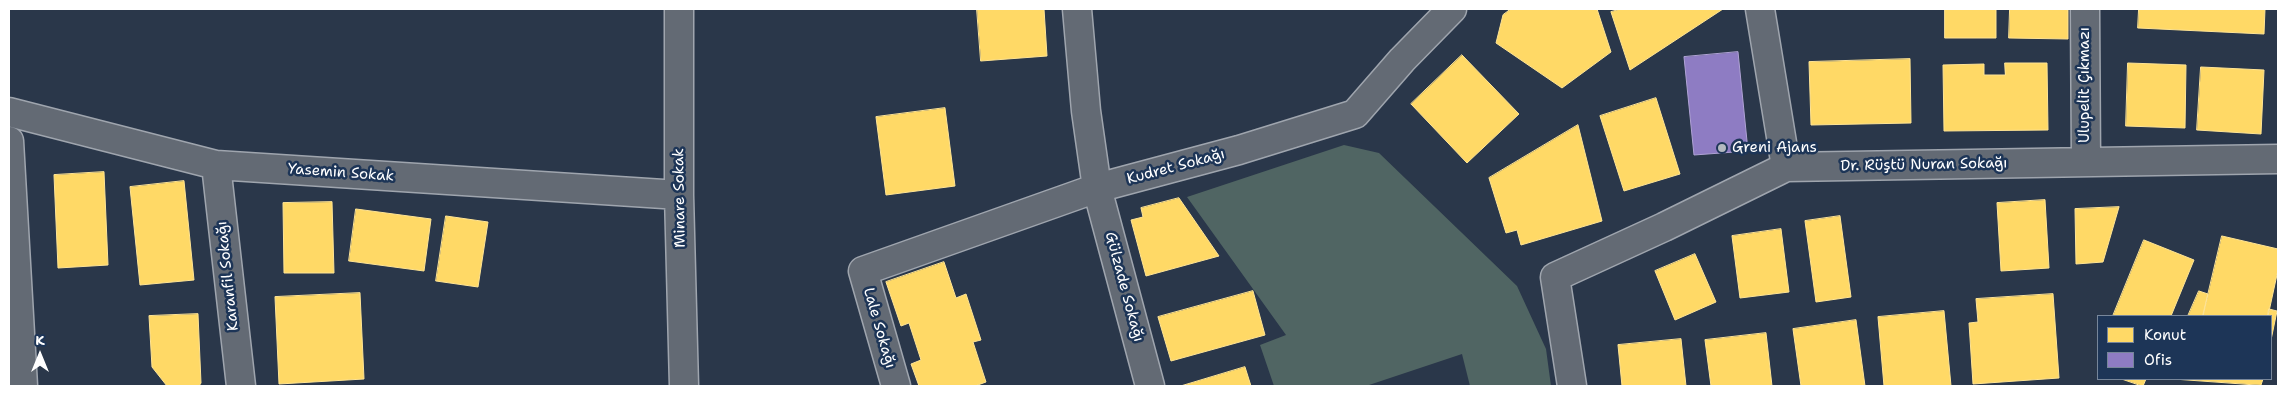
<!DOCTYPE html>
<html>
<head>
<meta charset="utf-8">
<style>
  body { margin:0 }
  #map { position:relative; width:2287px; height:395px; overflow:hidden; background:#2a374a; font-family:"Shantell Sans",sans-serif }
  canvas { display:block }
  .frame { position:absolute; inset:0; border:10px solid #fff; pointer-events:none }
  .legend { position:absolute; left:2097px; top:315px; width:175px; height:65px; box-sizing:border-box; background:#1d3557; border:1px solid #77869a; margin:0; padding:6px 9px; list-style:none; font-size:15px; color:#fff }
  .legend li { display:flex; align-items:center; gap:10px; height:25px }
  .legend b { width:25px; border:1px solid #77869a }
  .north { position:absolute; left:15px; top:330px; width:50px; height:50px; -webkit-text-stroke:4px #1d3557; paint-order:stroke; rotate:0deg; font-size:14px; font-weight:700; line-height:20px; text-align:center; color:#fff }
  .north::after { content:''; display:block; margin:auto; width:18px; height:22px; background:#fff; clip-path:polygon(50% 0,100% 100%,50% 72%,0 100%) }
</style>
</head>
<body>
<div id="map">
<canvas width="2287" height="395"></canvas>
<div class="frame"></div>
<ul class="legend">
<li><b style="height:14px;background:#ffd966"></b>Konut</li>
<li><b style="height:14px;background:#8e7cc3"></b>Ofis</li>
</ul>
<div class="north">K</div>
</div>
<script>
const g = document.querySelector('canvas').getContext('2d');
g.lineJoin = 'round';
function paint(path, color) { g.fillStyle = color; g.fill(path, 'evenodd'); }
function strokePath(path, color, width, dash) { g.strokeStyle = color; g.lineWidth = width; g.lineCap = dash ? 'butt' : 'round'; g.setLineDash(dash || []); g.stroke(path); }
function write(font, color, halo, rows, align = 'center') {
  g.font = font + ' "Shantell Sans",sans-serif'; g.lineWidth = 5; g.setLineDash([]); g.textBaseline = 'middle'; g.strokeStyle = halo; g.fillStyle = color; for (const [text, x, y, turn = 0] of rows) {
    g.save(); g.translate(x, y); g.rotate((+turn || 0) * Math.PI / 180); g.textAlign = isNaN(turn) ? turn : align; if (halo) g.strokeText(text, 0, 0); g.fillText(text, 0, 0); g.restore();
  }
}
const green = new Path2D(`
  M1344 145 1379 153 1517 286 1546 349 1551 386H1470L1462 354 1366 386H1274L1260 345 1286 335 1187 197Z`);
const homes = new Path2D(`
  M977 9H1044L1047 56 981 61Z
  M1511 9H1597L1611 52 1562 88 1496 43 1503 15Z
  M1621 9H1723L1630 70 1611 12Z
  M1945 9H1996V38H1945Z
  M2010 9H2068V39L2009 38Z
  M2139 9H2265L2264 34 2138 28Z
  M1462 55 1519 114 1467 163 1411 104Z
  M1910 59 1911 123 1811 125 1809 62Z
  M2005 63H2047L2048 130 1944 131 1943 65 1984 64V75H2005Z
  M2128 63 2186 65 2185 128 2126 126Z
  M2201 67 2264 70 2261 134 2197 130Z
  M1656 98 1680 174 1624 191 1600 116Z
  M945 108 955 186 886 195 876 117Z
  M1578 125 1602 221 1521 245 1517 230 1506 233 1489 178Z
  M104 172 108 265 58 268 54 175Z
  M184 181 194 280 140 285 130 187Z
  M1179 198 1219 256 1146 276 1131 220 1143 217 1141 208Z
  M2045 200 2049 268 2001 271 1997 203Z
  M332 202 334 273H284L283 203Z
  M2119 207 2103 262 2076 264 2075 209Z
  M356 209 431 219 424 271 349 261Z
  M446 216 488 222 478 287 436 281Z
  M1840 216 1851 297 1816 302 1805 221Z
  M1781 229 1789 292 1740 298 1732 236Z
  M2222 236 2278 249V270L2268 316H2203Z
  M2144 240 2194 260 2171 316H2113Z
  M1695 254 1716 302 1675 320 1655 271Z
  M944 262 956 298 966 294 981 340 973 342 986 382 975 386H919L911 364 921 360 909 323 901 326 886 282Z
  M1253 291 1265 335 1171 361 1158 317Z
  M2199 291 2208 294 2203 316H2188Z
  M360 293 364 379 279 384 275 297Z
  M2053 294 2059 378 1973 384 1969 323 1978 322 1976 299Z
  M2269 309 2277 311 2271 340V316H2268Z
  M1944 311 1951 386H1884L1878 317Z
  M198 314 201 383 199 386H167L152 367 149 316Z
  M1856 320 1865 386H1801L1793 329Z
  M1766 333 1772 386H1711L1705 340Z
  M1681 339 1686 386H1622L1618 345Z
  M1245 367 1251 386H1181Z
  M2122 379H2146L2143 386Z
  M2174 379H2263L2261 385Z`);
const offices = new Path2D(`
  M1738 52 1748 151 1694 155 1684 57Z`);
const minor = new Path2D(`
  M679 9V195L684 386
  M1077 9 1086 111 1097 188 1150 386
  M1760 9 1786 167
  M2085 9 2086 162
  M9 112 216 165 679 195
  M9 141 23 386
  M216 165 241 386
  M896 386 863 271 1097 188 1239 150 1355 114 1402 60 1452 9
  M1572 386 1555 277 1664 227 1786 167 2278 159`);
const markers = [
  [1722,148,5,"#b4b9c0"]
];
const streetNames = [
  ["Ulupelit Çıkmazı",2085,85,-90],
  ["Dr. Rüştü Nuran Sokağı",1924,165,-1],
  ["Kudret Sokağı",1176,167,-15],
  ["Yasemin Sokak",341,173,4],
  ["Minare Sokak",680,198,-91],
  ["Karanfil Sokağı",228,276,-96],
  ["Gülzade Sokağı",1124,287,75],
  ["Lale Sokağı",879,328,74]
];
const poiNames = [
  ["Greni̇ Ajans",1732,148]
];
paint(green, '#506563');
paint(homes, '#ffd966');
strokePath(homes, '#ffe494', 1);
paint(offices, '#8e7cc3');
strokePath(offices, '#b0a3d5', 1);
strokePath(minor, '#9fa5ae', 31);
strokePath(minor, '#636a74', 28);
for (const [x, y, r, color] of markers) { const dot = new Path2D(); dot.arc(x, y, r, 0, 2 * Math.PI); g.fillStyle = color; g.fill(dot); strokePath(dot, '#1d3557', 2); }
write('15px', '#fff', '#1d3557', streetNames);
write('15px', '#fff', '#1d3557', poiNames, 'left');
</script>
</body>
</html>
